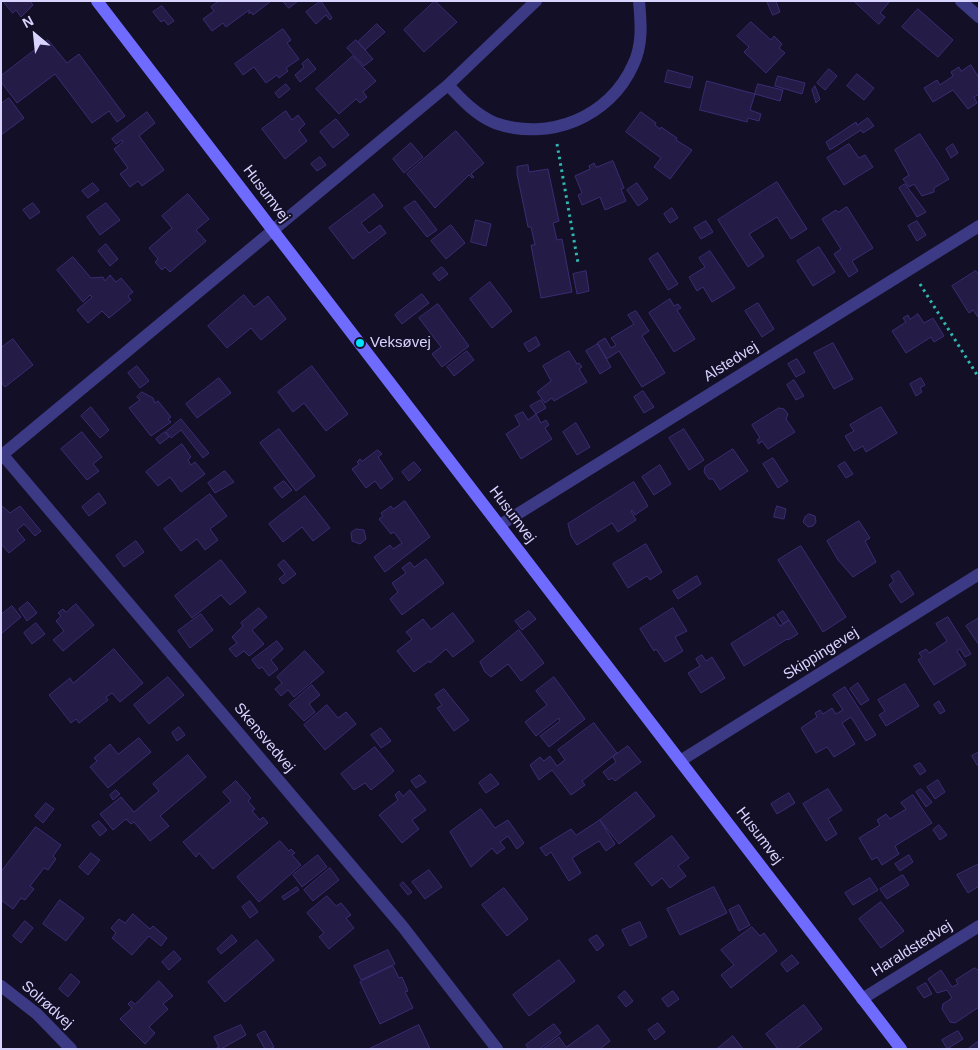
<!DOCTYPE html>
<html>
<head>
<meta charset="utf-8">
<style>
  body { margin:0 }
  #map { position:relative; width:980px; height:1050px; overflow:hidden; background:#130f26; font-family:Helvetica,sans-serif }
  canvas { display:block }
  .frame { position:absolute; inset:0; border:2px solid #d9d4ff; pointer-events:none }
  .north { position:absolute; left:10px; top:10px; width:50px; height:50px; -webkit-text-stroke:4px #130f26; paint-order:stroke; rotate:332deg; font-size:14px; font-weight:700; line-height:20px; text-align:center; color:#d9d4ff }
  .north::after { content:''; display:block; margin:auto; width:18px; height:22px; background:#d9d4ff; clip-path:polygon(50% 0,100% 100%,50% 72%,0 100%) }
</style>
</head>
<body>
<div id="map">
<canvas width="980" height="1050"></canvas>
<div class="frame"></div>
<div class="north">N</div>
</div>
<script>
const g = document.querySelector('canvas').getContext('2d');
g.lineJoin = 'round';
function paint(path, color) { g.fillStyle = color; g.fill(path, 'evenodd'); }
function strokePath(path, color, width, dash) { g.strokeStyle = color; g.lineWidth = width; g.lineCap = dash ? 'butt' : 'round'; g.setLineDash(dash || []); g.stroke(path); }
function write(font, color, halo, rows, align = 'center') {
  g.font = font + ' Helvetica,sans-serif'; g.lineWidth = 4; g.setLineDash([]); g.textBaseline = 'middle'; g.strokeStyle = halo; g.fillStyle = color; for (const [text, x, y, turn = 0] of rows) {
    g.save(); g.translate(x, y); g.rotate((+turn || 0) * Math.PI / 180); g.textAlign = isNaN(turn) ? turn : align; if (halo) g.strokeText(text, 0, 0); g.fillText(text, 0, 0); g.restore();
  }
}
const building = new Path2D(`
  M3 1H30L33 5 21 17 16 10 13 13Z
  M219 1H271L253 15 251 12 249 14V10L226 27 223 23 212 31 203 19 214 11 211 7Z
  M283 1H298L289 8Z
  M321 1 332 18 330 20 326 15 316 24 306 12Z
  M435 1 457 22 424 52 404 30Z
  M767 1H776L780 12 773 15Z
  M854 1H890L880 13 885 17 879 24Z
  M162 6 174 21 168 25 164 20 161 22 153 12Z
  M918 9 953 40 938 57 902 27Z
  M751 22 771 40 774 36 782 44 779 48 785 53 766 73 744 52 749 47 737 36Z
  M377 24 385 32 365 50 358 42Z
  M283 29 291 40 287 43 299 59 286 68 288 71 279 78 277 75 266 83 254 67 243 75 235 64Z
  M48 40 67 63 79 54 125 116 117 122 109 111 92 123 55 74 17 103 1 82V76Z
  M356 40 373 59 364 66 347 48Z
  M353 56 376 81 363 92 367 97 360 103 356 99 339 114 316 89Z
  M308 59 316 69 300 82 295 75 304 67 302 64Z
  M971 65 979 78V94L974 97 977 103 968 109 953 90 933 102 924 88 937 80 940 85 953 76 951 72 959 67 961 71Z
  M829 69 837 76 825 90 817 83Z
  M668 70 693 77 690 88 665 82Z
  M857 74 874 88 864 100 847 86Z
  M778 76 805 83 802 94 775 86Z
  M707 81 755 94 750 110 761 114 759 121 748 118 747 122 700 110Z
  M286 84 290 89 279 98 275 93Z
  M758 84 783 90 780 101 755 94Z
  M815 86 820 99 816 103 812 90Z
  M9 98 24 118 1 135V104Z
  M286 111 292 120 298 115 305 124 299 130 307 141 285 159 262 129Z
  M147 112 155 123 139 136 164 170 142 186 138 181 130 187 120 174 128 168 114 149 123 142 122 140 116 144 112 139Z
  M641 112 656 123 655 125 660 129 661 127 677 138 676 140 692 150 670 179 654 167 661 158 626 132Z
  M868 118 874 126 863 133 861 130 830 150 826 142 856 122 857 125Z
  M336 119 349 135 333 148 320 132Z
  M456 131 484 163 471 174 474 177 472 178 469 175 435 208 407 174Z
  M920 134 949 179 934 188V192L922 196 914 184 909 187 903 179 909 175 895 150Z
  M411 143 423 157 404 173 393 159Z
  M849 144 859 158 865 155 873 167 844 185 827 158Z
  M953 144 958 153 951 158 946 149Z
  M320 157 326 165 317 171 311 164Z
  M613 161 624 188 621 189 626 201 605 210 600 197 582 205 578 195 582 193 575 176 590 169 589 166 594 163 596 167Z
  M528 165 529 172 548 169 559 221 553 223 557 240 562 239 572 292 541 298 531 245H535L531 227H528L517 174V167Z
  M777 182 807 229 791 239 777 217 749 234 764 256 748 267 718 220Z
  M93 183 99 190 88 198 82 191Z
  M637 183 648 199 638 206 627 190Z
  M905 184 926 212 917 217 899 188Z
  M188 194 209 219 196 230 206 241 170 272 165 267 162 270 155 262 158 259 149 248 172 228 162 216Z
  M374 194 383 206 361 223 369 233 380 225 386 233 353 259 329 228Z
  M415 201 437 230 427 237 404 208Z
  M33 203 40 212 30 219 23 210Z
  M106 203 120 220 100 235 87 217Z
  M847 207 873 248 852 261 858 271 849 277 834 254 841 249 822 219 836 210 838 212Z
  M672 208 678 218 670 223 664 214Z
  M476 220 491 224 486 246 471 242Z
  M706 221 713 232 701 239 694 228Z
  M917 221 926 235 917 241 908 226Z
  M451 225 465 243 446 259 431 241Z
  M106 244 118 259 110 266 98 251Z
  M819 247 835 272 813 286 797 261Z
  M710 251 735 288 712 302 703 287 697 291 689 277 705 267 699 258Z
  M658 253 678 284 668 290 649 259Z
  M73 257 91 278 103 277 105 281 110 275 116 282 121 278 133 292 128 296 131 300 109 318 102 311 88 323 77 310 92 297 90 295 83 302 57 270Z
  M442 267 448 274 439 281 433 274Z
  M586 271 589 291 577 294 573 274Z
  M976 271 979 275 978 317 973 310 969 313 952 286Z
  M490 282 512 311 492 328 470 299Z
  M422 294 429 303 402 324 395 315Z
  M244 295 254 307 268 296 286 319 261 340 251 328 227 348 208 326Z
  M670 299 674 306 678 304 681 308 677 310 695 339 674 352 649 313Z
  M758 303 774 329 762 337 745 311Z
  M438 304 469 346 442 367 432 354 441 347 419 318Z
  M636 311 649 331 642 336 665 373 642 387 619 351 607 359 597 343 605 338 611 348 616 345 611 338 634 324 628 315Z
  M918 314 924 323 933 318 944 336 934 342 931 337 906 353 892 331 906 322 903 318 908 315 910 319Z
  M536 337 540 345 529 352 524 344Z
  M13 339 33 365 5 387 1 382V348Z
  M833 343 853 379 834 389 814 353Z
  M598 344 611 367 600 374 586 351Z
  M467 351 474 360 454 376 447 367Z
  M569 351 577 364 579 363 582 367 579 369 587 382 554 401 552 398 545 403 537 392 551 381 543 366Z
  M797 359 805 372 796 377 788 364Z
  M137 366 149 381 140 388 128 373Z
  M312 366 348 414 326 431 304 403 293 412 278 392Z
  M219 378 231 393 197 418 186 404Z
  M921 378 925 385 920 388 922 392 916 396 910 384Z
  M794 380 804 396 796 400 787 385Z
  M643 391 654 407 644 413 634 397Z
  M142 392 153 398 155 403 158 401 171 417 168 419 171 422 151 436 129 408 140 400 137 397Z
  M541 400 546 408 536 414 530 406Z
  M91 407 109 430 100 438 81 416Z
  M881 407 897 433 866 452 863 446 854 451 845 436 854 431 850 425Z
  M779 408 784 409 788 414 786 419 795 432 768 449 762 441 759 444 757 440 760 438 752 425Z
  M523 412 528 420 536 414 541 423 546 420 549 425 545 428 552 439 521 459 506 434 520 425 515 416Z
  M181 419 209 453 203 458 181 430 171 438 166 432Z
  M576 423 590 447 577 455 563 432Z
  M279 429 315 476 296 491 260 443Z
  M684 429 704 460 689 470 669 438Z
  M82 432 102 457 93 464 99 471 87 480 61 449Z
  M165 432 169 437 160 444 156 439Z
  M182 444 191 457 188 460 191 465 195 462 205 474 181 492 170 477 158 486 146 472Z
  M733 449 748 471 720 490 713 479H709L704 472 705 467Z
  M378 450 382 454 378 457 393 479 381 489 375 481 366 488 352 469 359 464 357 462 360 459 362 461Z
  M773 458 788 481 778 488 763 464Z
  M414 462 421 470 409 481 402 472Z
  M845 462 853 474 846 478 838 466Z
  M660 465 671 484 654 495 642 477Z
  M225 471 234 482 215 493 208 483Z
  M284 481 292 490 282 498 274 488Z
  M634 482 648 506 635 515 632 510 631 511 636 520 618 532 612 523 577 545 571 536 568 524Z
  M99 493 106 503 89 516 82 507Z
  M210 494 227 516 210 529 218 540 205 550 197 539 181 551 164 529Z
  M305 496 330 528 313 541 302 527 283 542 269 524Z
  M405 501 430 537 385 572 374 557 390 545 393 549 402 543 394 532 391 534 379 519 383 516 381 513 391 506 393 509Z
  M1 505 10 513 20 506 41 531 35 536 24 524 17 530 25 540 9 553 1 544Z
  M777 506 786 509 784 519 774 517Z
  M809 514 815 516 816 522 813 526 808 527 803 522 805 517Z
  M859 521 870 538 865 541 876 562 853 577 838 560 827 541Z
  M356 529 364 530 366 539 360 544 352 541 351 533Z
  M136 541 144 552 124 567 116 556Z
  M646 544 662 572 650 580 647 576 628 588 613 564Z
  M801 546 846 617 823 632 778 560Z
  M426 559 444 583 402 615 390 599 398 592 392 583 406 573 402 568 410 562 414 567Z
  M221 560 246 592 230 605 221 595 192 618 175 596Z
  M284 560 296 574 283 584 279 579 285 574 278 565Z
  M899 571 914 594 901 603 889 585 894 581 891 576Z
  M697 576 701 584 678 599 673 591Z
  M28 602 37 613 27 621 19 609Z
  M76 604 94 625 63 651 53 640 64 631 56 621 61 616 58 613 63 609 66 612Z
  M12 606 21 617 1 634V615Z
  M259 608 267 617 252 630 264 644 249 656 244 651 236 657 229 649 237 643 232 637 243 626 241 623Z
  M673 608 687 631 675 637 683 651 665 662 656 649 654 651 640 629Z
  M529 611 536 619 522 630 515 621Z
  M783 611 789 620 783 624 777 615Z
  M453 613 474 641 453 657 446 649 430 663 429 661 414 672 397 651 412 639 406 632 423 619 431 629Z
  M201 614 213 630 190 648 178 631Z
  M774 617 780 626 789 620 798 634 788 640 787 639 744 666 731 644Z
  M948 617 971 654 965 657 960 649 957 651 966 665 934 685 918 660 922 657 919 653 926 649 929 653 947 641 936 624Z
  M979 618V645L966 626Z
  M36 623 45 634 32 644 24 633Z
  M519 630 544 663 521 681 508 664 491 677 485 672 480 662Z
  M277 641 283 649 271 660 278 669 269 676 262 667 259 669 252 660Z
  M114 649 143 683 120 702 112 693 106 697 108 700 79 723 76 719 71 723 49 695 70 678 73 683Z
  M305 651 324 672 294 697 288 690 281 696 275 689 282 683 277 677Z
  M702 655 706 661 712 657 725 678 701 693 688 673 700 666 696 659Z
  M168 677 184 695 149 724 134 705Z
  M554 677 585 719 549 747 540 736 560 721 559 718 536 736 525 722 547 705 536 691Z
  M858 683 869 700 861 705 850 689Z
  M905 684 919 706 886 726 879 715 885 711 878 700Z
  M312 685 320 695 309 704 315 712 304 721 289 705Z
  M845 687 876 735 866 741 851 717 842 723 855 744 834 757 827 747 816 753 801 728 817 717 815 713 820 710 823 714 832 708 836 714 843 710 833 695Z
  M444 689 469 720 454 731 437 708 442 705 435 695Z
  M939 701 945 711 940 714 934 705Z
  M327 705 338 718 346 712 356 724 325 750 304 725Z
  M594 723 617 753 582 781 585 785 571 795 552 770 539 780 530 765 540 757 544 761 550 756 557 766 565 760 558 750Z
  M179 727 185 735 177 741 172 733Z
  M381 728 391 741 381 748 371 735Z
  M139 738 151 752 108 788 90 767 97 761 94 758 110 744 118 754Z
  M628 746 641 762 615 781 612 778 609 780 603 772 616 762 613 757Z
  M375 747 394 771 371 790 365 783 354 790 341 774Z
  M979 752V765H977L972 756Z
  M188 755 206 777 160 816 169 826 150 841 134 822 131 824 126 819 113 830 100 814 121 797 134 812 159 791 153 784Z
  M920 763 926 771 920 775 914 766Z
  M491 774 499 784 486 793 479 783Z
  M420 775 426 782 416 788 411 781Z
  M938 780 945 792 935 799 927 787Z
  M236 781 251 798 248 801 255 809 252 811 260 820 263 817 268 823 213 869 199 853 196 857 183 842 231 801 223 792Z
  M828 789 842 810 828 819 837 834 826 841 803 804Z
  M921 789 932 802 926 807 916 792Z
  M116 790 120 794 113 800 110 795Z
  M410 790 426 810 412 820 419 829 402 843 379 815 398 800 395 795 399 791 403 796Z
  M636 792 655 816 619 844 600 820Z
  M789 793 795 803 777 814 771 804Z
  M913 795 932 823 895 846 899 854 882 865 877 857 872 860 859 838 880 825 877 820 886 814 890 819 906 809 901 803Z
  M46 803 54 809 43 823 35 816Z
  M481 809 495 828 508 820 524 843 517 849 508 836 500 842 505 848 497 854 492 848 471 867 450 832Z
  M600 820 615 844 606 851 599 841 572 858 581 873 569 881 551 852 546 856 540 848 571 829 576 835Z
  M99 821 107 830 100 836 92 826Z
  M939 825 947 835 940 840 933 830Z
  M36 827 61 845 53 856 56 859 48 870 44 868 30 886 34 889 25 900 21 898 13 909 1 900V872Z
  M672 836 689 858 678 866 686 876 670 888 662 878 652 886 635 864Z
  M280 841 289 851 291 849 295 853 292 855 301 865 259 902 237 877Z
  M91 853 100 860 88 875 79 867Z
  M318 855 327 867 302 887 293 875Z
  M909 855 913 862 900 871 895 864Z
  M979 864V886L968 893 957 875Z
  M330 868 339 880 313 901 304 890Z
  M429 870 442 887 425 899 412 882Z
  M903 875 909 885 887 899 880 889Z
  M870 878 878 890 853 905 845 893Z
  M403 882 412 892 408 895 400 885Z
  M297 887 299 890 284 900 282 897Z
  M714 887 727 913 680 935 667 909Z
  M504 888 528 919 507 936 482 905Z
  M327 896 336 906 341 903 351 915 346 918 354 928 329 949 319 937 324 933 307 913Z
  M60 900 84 918 66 941 43 924Z
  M250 901 258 912 250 918 242 907Z
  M881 902 904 931 881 948 859 919Z
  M739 905 750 925 739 931 729 910Z
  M133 914 150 929 153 926 167 938 161 946 149 936 132 955 112 938 116 933 111 928 119 919 125 923Z
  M25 921 33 928 21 943 13 936Z
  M640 922 647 937 630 946 622 930Z
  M752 927 760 936 764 933 777 951 731 988 721 975 734 965 721 950Z
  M232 935 237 941 221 954 217 949Z
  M597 935 604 945 597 951 589 940Z
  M257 940 274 960 225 1002 208 982Z
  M388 950 395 964 361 980 354 966Z
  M174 951 181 959 169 970 162 962Z
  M792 955 799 963 787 972 781 964Z
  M559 960 575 981 529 1016 513 995Z
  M393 966 399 978 402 977 408 991 405 992 413 1008 380 1024 360 982Z
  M975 968 979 971V1007L955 1023 950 1022 942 1009 943 1004 952 998 947 990 937 993 928 979 941 970 952 987 958 984 956 980Z
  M71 974 80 982 68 997 59 989Z
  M159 981 173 996 163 1004 168 1009 149 1027 155 1033 145 1044 120 1019 132 1008 128 1004 131 1001 135 1004Z
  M926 983 932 994 924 998 917 988Z
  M625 991 633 1001 626 1007 618 997Z
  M673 991 679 999 668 1007 662 999Z
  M804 1005 822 1029 796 1049H778L766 1034Z
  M658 1023 665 1032 655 1040 648 1030Z
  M554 1024 561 1033 540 1049H529L526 1045Z
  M241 1025 246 1035 221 1049H215L219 1047 214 1037Z
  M419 1025 430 1049H369Z
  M598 1025 610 1041 600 1049H543L559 1037 566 1047Z
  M265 1031 274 1047 270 1049H265L257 1035Z
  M958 1031 963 1039 947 1049 942 1040Z
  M733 1036 743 1049H717Z
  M979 1041V1049H968Z`);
const path = new Path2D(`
  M557 144 578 263
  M920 284 979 378`);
const street = new Path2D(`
  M961 1 979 17
  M448 85C462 100 476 115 495 123 549 142 610 117 633 65 643 45 641 23 639 1
  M1 453 403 927 497 1049
  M1 456 448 85 536 1
  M500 525 979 226
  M680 761 979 574
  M1 986 37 1014 71 1049
  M862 999 979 926`);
const secondary = new Path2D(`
  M97 1 901 1049`);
const markers = [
  [360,343,5,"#00e5ff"]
];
const streetNames = [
  ["Husumvej",266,194,53],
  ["Alstedvej",731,362,-32],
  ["Husumvej",512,515,53],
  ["Skippingevej",821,654,-32],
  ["Skensvedvej",264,738,50],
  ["Husumvej",759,836,53],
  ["Haraldstedvej",912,949,-32],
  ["Solrødvej",47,1005,42]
];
const poiNames = [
  ["Veksøvej",370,343]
];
paint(building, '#241b47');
strokePath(building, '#3b2d73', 1);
strokePath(path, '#2fb8b0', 3, [2.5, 4]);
strokePath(street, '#3d3a85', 12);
strokePath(secondary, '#6f6bff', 12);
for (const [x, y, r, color] of markers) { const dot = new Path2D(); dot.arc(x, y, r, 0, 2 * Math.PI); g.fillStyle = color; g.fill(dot); strokePath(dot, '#130f26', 2); }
write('15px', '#d9d4ff', '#130f26', streetNames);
write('15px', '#d9d4ff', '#130f26', poiNames, 'left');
</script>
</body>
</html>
